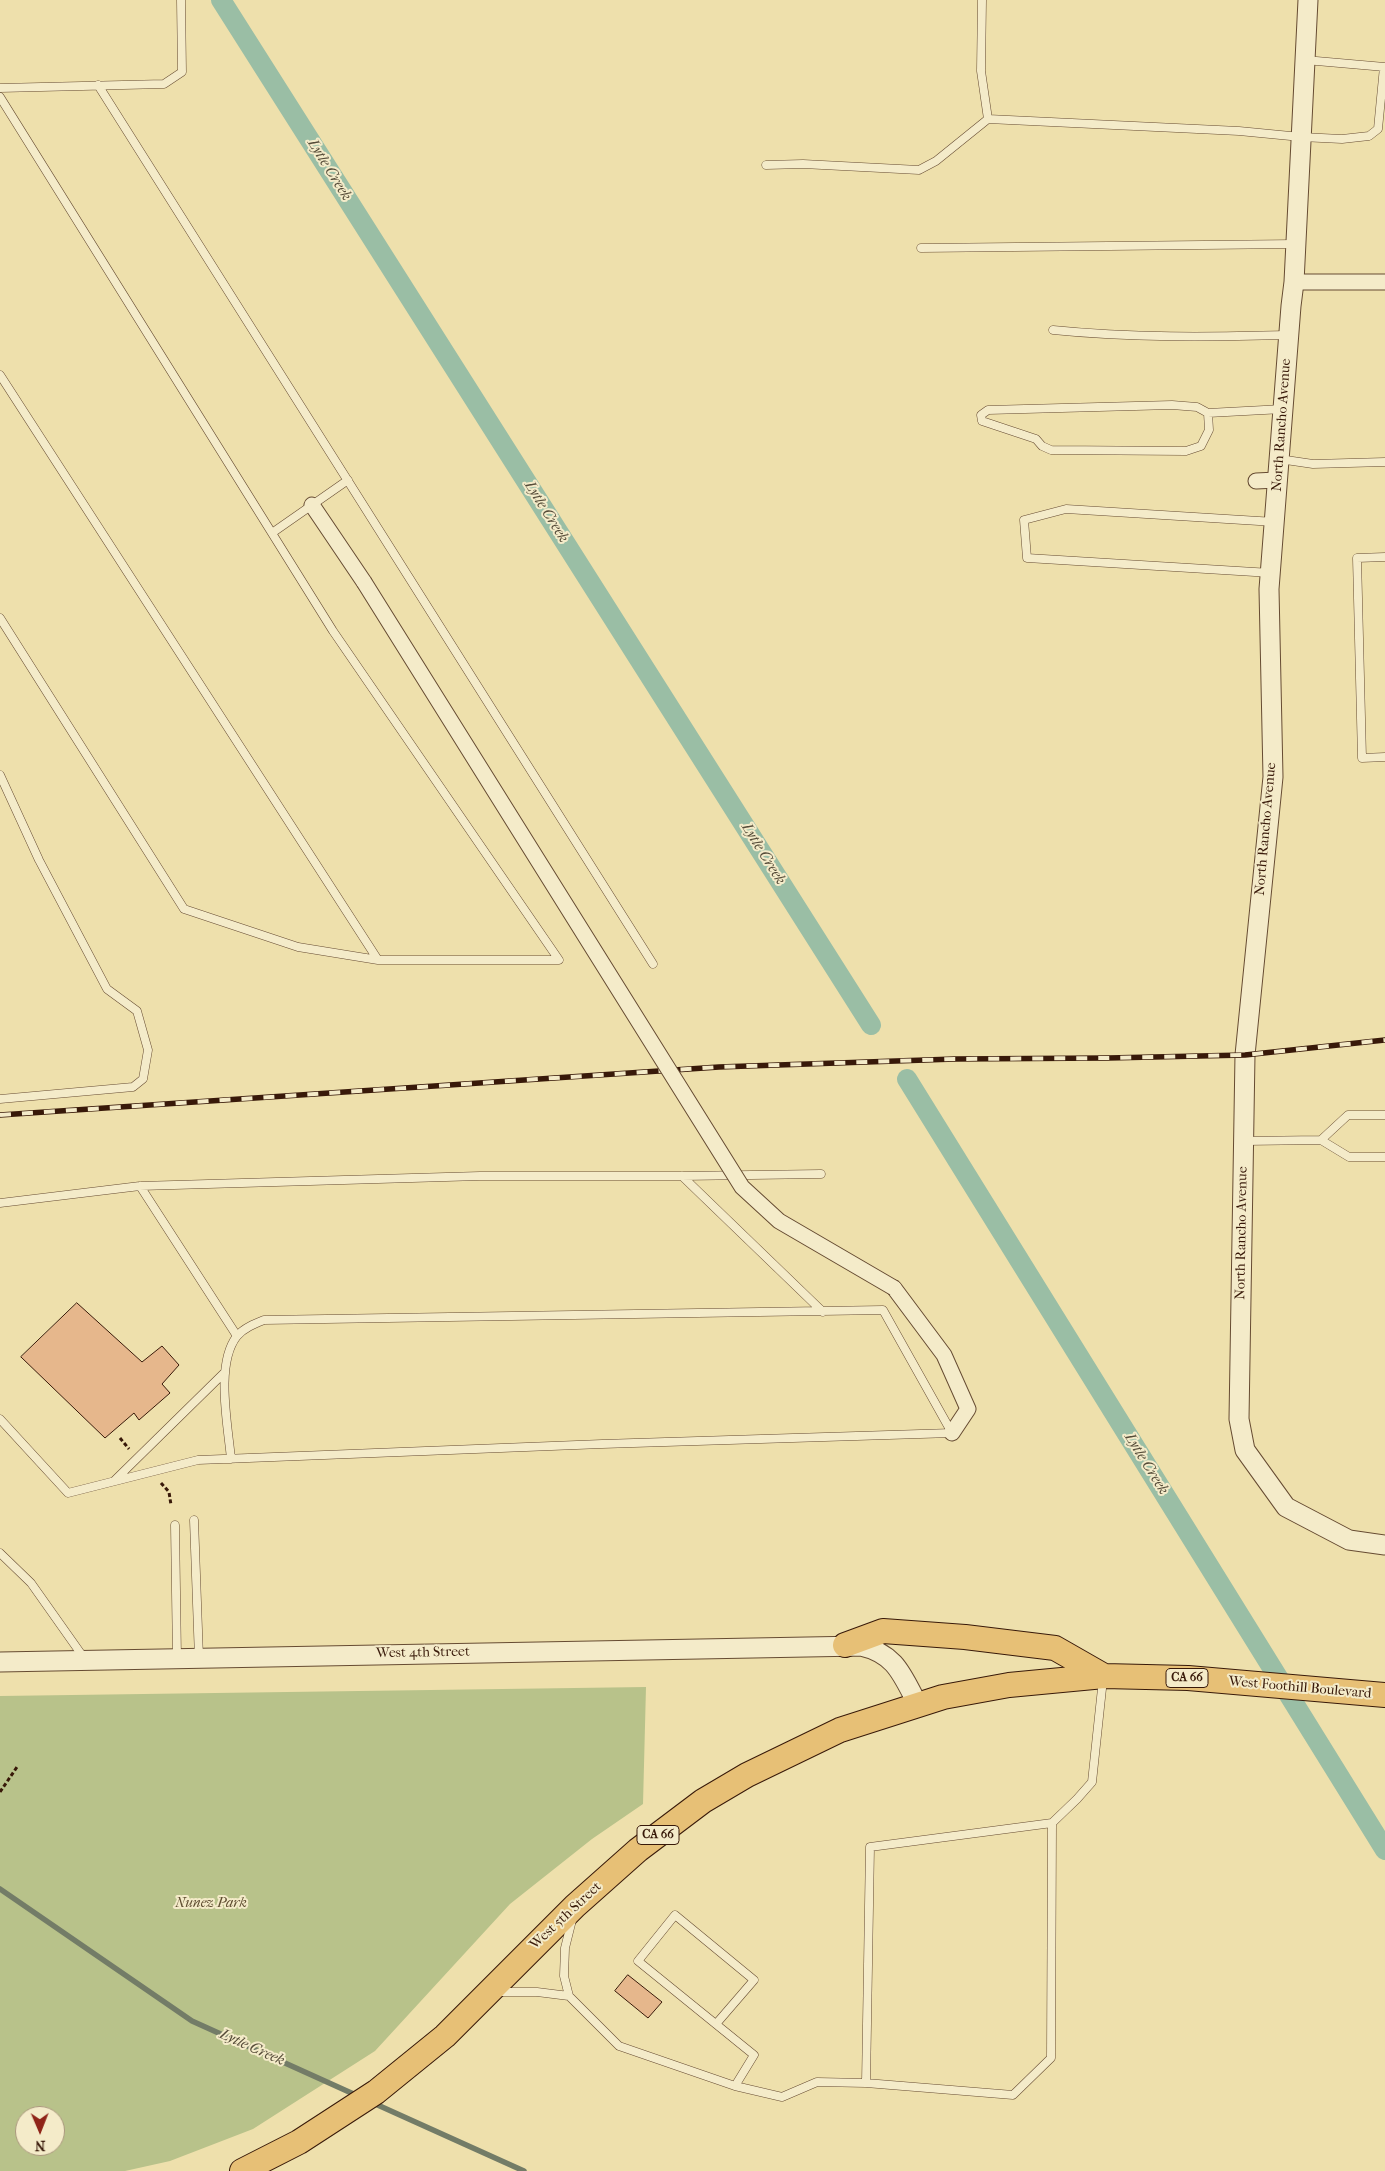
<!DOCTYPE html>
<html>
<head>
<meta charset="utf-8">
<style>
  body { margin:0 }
  #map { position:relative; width:1385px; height:2171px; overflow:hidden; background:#eee0ac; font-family:"IM FELL French Canon",serif }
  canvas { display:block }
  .north { position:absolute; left:15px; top:2106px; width:50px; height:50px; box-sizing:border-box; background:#f4ebc9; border:1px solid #a9977c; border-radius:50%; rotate:179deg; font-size:14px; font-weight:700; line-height:20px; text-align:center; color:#381909 }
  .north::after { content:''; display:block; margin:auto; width:18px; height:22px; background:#8f2418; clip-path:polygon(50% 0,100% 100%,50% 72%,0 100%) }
</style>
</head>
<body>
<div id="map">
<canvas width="1385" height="2171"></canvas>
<div class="north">N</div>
</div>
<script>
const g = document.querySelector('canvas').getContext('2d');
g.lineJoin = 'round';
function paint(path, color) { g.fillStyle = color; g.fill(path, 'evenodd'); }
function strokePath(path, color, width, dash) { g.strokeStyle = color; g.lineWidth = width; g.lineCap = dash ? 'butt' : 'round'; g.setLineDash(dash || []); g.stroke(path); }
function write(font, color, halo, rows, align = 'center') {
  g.font = font + ' "IM FELL French Canon",serif'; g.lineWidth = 4; g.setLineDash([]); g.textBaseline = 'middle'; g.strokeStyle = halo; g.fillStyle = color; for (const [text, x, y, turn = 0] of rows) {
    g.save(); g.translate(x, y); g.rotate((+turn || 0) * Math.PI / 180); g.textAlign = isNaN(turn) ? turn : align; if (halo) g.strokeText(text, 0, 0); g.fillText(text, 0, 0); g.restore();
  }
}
const green = new Path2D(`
  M646 1687 643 1804 592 1839 510 1904 375 2051 253 2129 170 2161 125 2171H0V1696ZM25 2116H55V2146H25Z`);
const stream = new Path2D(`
  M0 1889 192 2021 358 2096
  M371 2102 524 2171`);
const canal = new Path2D(`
  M221 0 871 1025
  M907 1079 1385 1850`);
const building = new Path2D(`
  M77 1303 142 1362 162 1346 179 1365 162 1384 170 1393 139 1420 134 1413 105 1438 21 1357Z
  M628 1975 662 2002 648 2018 615 1991Z`);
const path = new Path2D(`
  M120 1438 129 1449
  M161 1483 169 1492 171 1505
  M0 1792 17 1767`);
const service = new Path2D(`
  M982 0 981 71 988 119
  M1305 60 1385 67
  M98 85 653 964
  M0 88 164 84 182 72 181 0
  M0 97 333 631 559 960H378L0 375
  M766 165 803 164 919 170 936 161 988 119 1239 131 1301 137 1342 139 1369 136 1378 129 1384 67
  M921 248 1296 244
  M1053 330C1131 338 1210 337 1289 335
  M1208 413 1209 430 1201 446 1186 451 1051 450 1042 446 1036 439 982 421 981 415 988 410 1172 405 1197 407 1208 413 1283 409
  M1279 459 1313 464 1385 462
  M272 533 348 480
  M1385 557 1357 558 1362 758 1385 757
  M1271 573 1027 558 1024 520 1066 509 1275 522
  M0 618 184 909 298 947 378 960
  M0 775 39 860 107 989 137 1011 148 1050 143 1079 133 1087 0 1099
  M1321 1140 1348 1115H1385
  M1244 1141 1321 1140 1349 1157H1385
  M682 1176 823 1312
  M140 1186 237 1336
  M0 1203 140 1186 480 1176H682L821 1174
  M0 1419 68 1493 198 1460 602 1444 952 1433 883 1310 264 1320C254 1324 244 1328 237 1336 215 1364 228 1425 231 1459
  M115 1480 224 1373
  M194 1520 199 1658
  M175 1525 177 1658
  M0 1553 31 1583 84 1658
  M1052 1823 1077 1799 1092 1782 1103 1679
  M572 1920 565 1948 564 1976 569 1996 619 2046 735 2086 782 2097 817 2082 866 2083 1013 2095 1051 2058 1052 1823 870 1847 866 2083
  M497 1992H537L569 1996
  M716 2024 754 1980 675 1915 638 1961 754 2055 735 2086`);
const minor = new Path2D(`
  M1294 282H1385
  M1256 481 1277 480
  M312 505 364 582
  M894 1288 944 1355 968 1409 952 1433`);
const tertiary = new Path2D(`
  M1308 0 1294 282 1291 306 1269 589 1273 777 1245 1055 1239 1419 1245 1450 1286 1507 1349 1540 1385 1545
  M0 1662 861 1646C896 1654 902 1675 918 1705`);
const primary = new Path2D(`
  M845 1645 883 1631 965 1637 1055 1648 1104 1676
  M242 2171 299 2142 376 2092 445 2036 575 1906 638 1850 703 1801 747 1775 840 1730 943 1697 1009 1685 1104 1676 1188 1678 1385 1695`);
const rail = new Path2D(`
  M0 1115 719 1067 955 1059 1108 1058 1245 1055 1385 1040`);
const minorBridge = new Path2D(`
  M364 582 742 1187 779 1221 894 1288`);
const shields = [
  [1187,1678,42],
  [658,1835,42]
];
const shieldNames = [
  ["CA 66",1187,1678],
  ["CA 66",658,1835]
];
const streetNames = [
  ["North Rancho Avenue",1282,425,-86],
  ["North Rancho Avenue",1266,829,-85],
  ["North Rancho Avenue",1242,1233,-89],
  ["West 4th Street",423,1653,-1],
  ["West Foothill Boulevard",1300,1688,5],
  ["West 5th Street",566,1916,-43]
];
const parkNames = [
  ["Nunez Park",211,1904]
];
const waterNames = [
  ["Lytle Creek",329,170,58],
  ["Lytle Creek",546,512,58],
  ["Lytle Creek",763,854,58],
  ["Lytle Creek",1146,1464,58],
  ["Lytle Creek",252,2048,24]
];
paint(green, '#b8c28a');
strokePath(stream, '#737c67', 5.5);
strokePath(canal, '#9abea5', 20);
paint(building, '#e6b78c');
strokePath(building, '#381909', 1);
strokePath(service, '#664b32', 9);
strokePath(minor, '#664b32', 17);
strokePath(tertiary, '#664b32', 21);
strokePath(primary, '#381909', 26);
strokePath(path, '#381909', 3, [4, 2.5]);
strokePath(service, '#f4ebc9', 8);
strokePath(minor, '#f4ebc9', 15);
strokePath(tertiary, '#f4ebc9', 19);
strokePath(primary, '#e7c076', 24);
strokePath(rail, '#381909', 5.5);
strokePath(rail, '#f4ebc9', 4, [11]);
strokePath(minorBridge, '#664b32', 17, []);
strokePath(minorBridge, '#f4ebc9', 15);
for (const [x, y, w] of shields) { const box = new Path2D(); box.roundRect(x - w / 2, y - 9.5, w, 19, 4); g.fillStyle = '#f4ebc9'; g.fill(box); strokePath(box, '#381909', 1); }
write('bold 12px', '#381909', null, shieldNames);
write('14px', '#381909', '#f4ebc9', streetNames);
write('italic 14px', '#5e4c30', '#f4ebc9', parkNames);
write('italic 15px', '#554b38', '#f4ebc9', waterNames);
</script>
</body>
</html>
